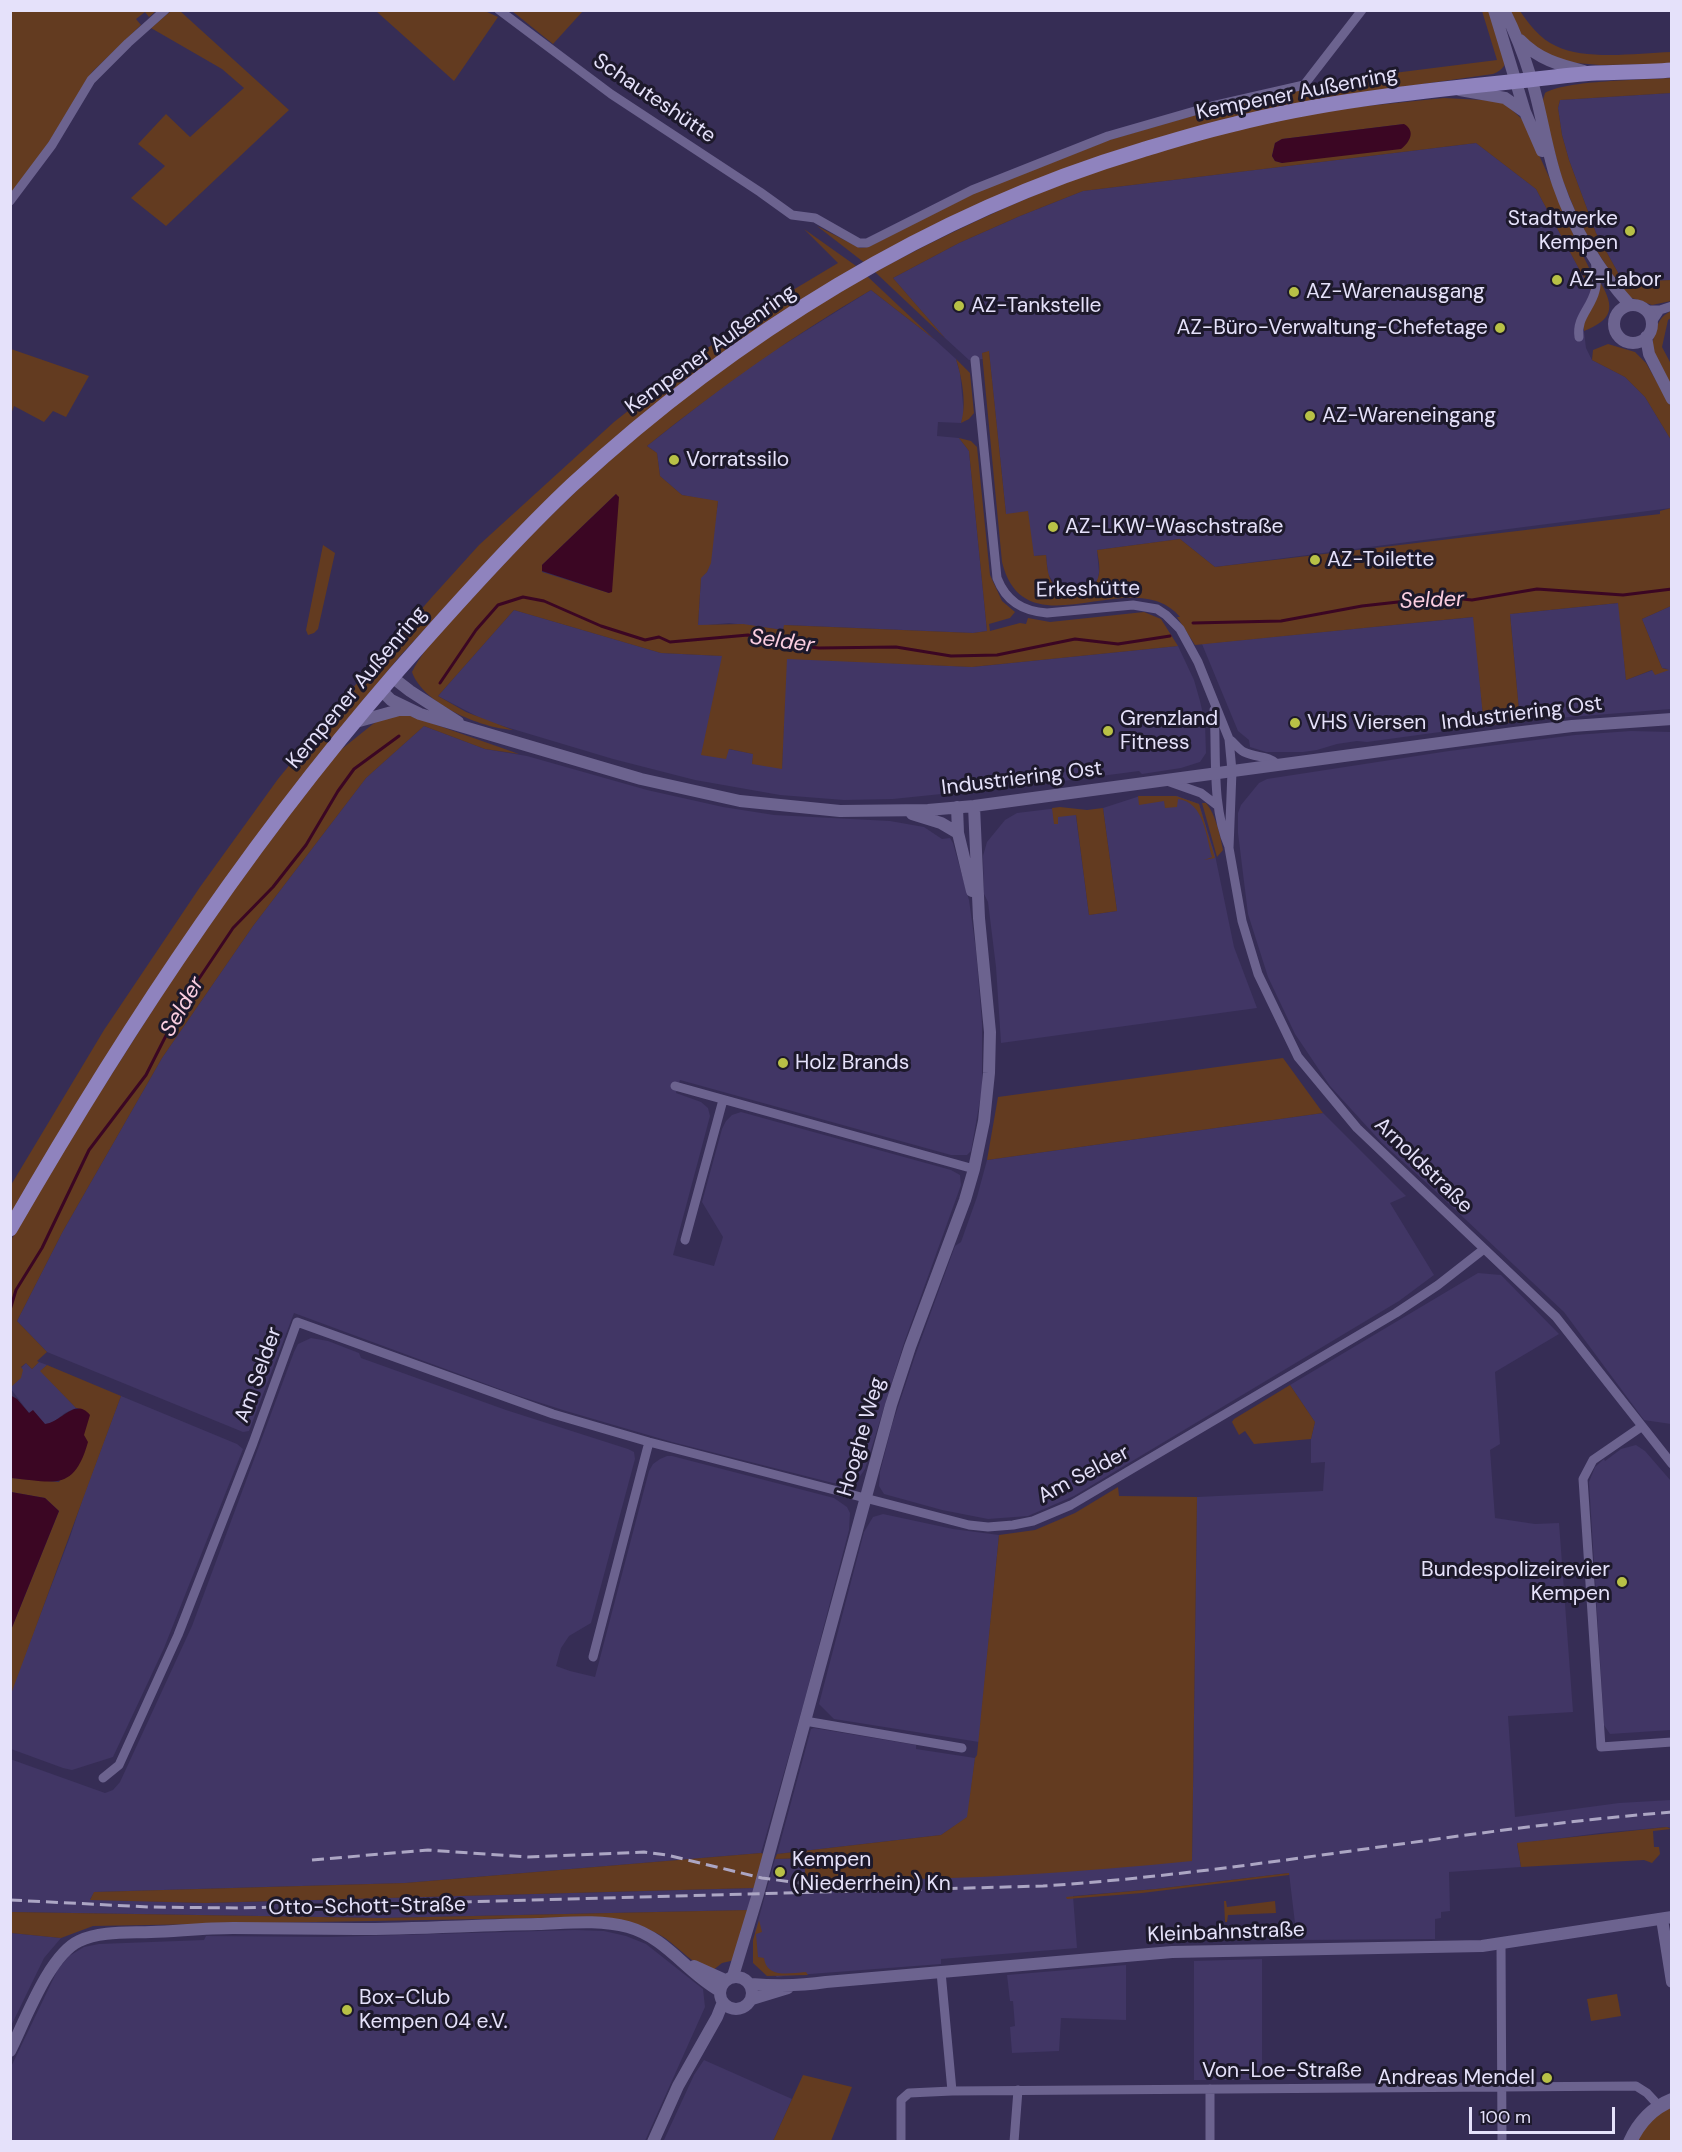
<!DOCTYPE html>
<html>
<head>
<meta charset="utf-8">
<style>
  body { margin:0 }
  #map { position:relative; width:1682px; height:2152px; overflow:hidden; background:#362d55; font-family:"DM Sans",sans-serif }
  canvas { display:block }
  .frame { position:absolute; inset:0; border:12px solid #e5e1fa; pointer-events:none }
  .scale { position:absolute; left:1469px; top:2107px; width:146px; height:27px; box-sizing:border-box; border:3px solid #e5e1fa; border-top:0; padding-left:8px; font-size:18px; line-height:21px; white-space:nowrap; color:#e5e1fa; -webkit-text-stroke:4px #1d192b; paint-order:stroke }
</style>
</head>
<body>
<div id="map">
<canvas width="1682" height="2152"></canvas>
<div class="frame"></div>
<div class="scale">100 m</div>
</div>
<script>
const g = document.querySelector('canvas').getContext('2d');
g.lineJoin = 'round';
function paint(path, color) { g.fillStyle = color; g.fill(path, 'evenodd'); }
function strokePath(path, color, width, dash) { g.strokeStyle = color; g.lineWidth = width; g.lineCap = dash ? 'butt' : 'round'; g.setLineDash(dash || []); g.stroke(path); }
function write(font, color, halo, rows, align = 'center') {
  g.font = font + ' "DM Sans",sans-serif'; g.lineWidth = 6; g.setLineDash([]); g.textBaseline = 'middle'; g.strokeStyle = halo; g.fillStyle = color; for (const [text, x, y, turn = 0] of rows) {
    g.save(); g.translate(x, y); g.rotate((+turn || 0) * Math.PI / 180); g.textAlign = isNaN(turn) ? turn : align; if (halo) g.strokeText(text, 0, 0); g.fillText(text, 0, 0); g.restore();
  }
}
const built = new Path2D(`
  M1671 93V280L1650 281 1626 287 1596 233 1569 160 1562 135 1558 108 1560 100Z
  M1476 143 1536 189 1596 300 1583 323 1586 348 1592 360 1625 377 1645 397 1671 440V508L1215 567 1180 539 1097 550 1099 572 1098 579 1093 588 1078 595 1065 594 1057 588 1048 574 1046 555 1034 556 1006 514 989 352 982 353 983 359 969 360 945 338 893 278 959 243 1020 216 1083 191Z
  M871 290 934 339 956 359 960 373 964 415 961 423 938 422 937 436 959 438 969 451 987 631 973 633 785 625 783 630 729 623 698 626 701 577 707 572 718 502 682 495 660 476 657 453 647 446 730 381 772 352Z
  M1619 603 1626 680 1653 670 1668 669 1662 668 1642 619 1671 606V709L1520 721 1510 614Z
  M514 610 661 653 723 656 728 749 754 754 752 763 782 768 786 658 972 667 1178 646 1194 680 1200 701 1205 723 1206 753 1200 762 1181 768 1142 774 1139 771 1048 783 893 799 844 800 780 795 695 780 613 759 486 721 438 696Z
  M1474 617 1484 726 1367 742 1357 741 1337 744 1317 750 1303 752H1266L1250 747 1249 740 1238 731 1202 644Z
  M424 726 485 749 527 756 647 790 723 807 774 815 890 821 924 827 942 839 950 838 953 843 969 900 976 950 982 1023V1089L971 1151 967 1155H951L680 1080 676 1093 701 1102 708 1108 710 1116 673 1255 714 1266 723 1237 702 1202 722 1129 726 1121 732 1115 741 1112 951 1170 960 1175 961 1185 904 1343 865 1469 856 1482 849 1484 833 1483 672 1442 566 1411 513 1394 294 1313 249 1431 243 1432 47 1352 17 1321 63 1231 162 1058 253 926 366 778Z
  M1631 731 1671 732V1424L1644 1420 1564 1312 1432 1188 1382 1143 1330 1086 1295 1034 1268 977 1248 914 1238 833V813L1241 805 1259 783 1267 779 1449 751 1575 735Z
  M1140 796H1177L1199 804 1215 855 1234 947 1257 1008 1001 1043 996 967 988 902 984 894 983 856 987 842 1005 820 1017 813 1050 809H1075L1089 915 1117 911 1103 808Z
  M1323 1113 1406 1196 1390 1203 1434 1275 1399 1301 1074 1496 1028 1516 988 1519 942 1510 884 1494 879 1486 880 1472 892 1425 915 1356 955 1246 961 1242 977 1197 987 1160Z
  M1478 1273 1501 1275 1559 1334 1495 1372 1500 1444 1490 1450 1495 1518 1535 1524 1559 1523 1573 1712 1508 1716 1515 1817 1619 1803 1671 1800V1828L1667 1827 1600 1833 1517 1844 1521 1867 1449 1872 1450 1911 1441 1912V1918L1435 1919V1939L1297 1940 1289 1873 1156 1889 1073 1896 1077 1948 941 1959V1964L784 1976 777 1977 756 1961 755 1932 775 1859 805 1858 806 1879 1192 1860 1197 1497 1323 1491 1325 1462 1311 1463V1439L1315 1422 1290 1385Z
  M311 1338 328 1341 359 1353 361 1358 506 1410 628 1449 634 1452 635 1459 591 1623 569 1636 561 1648 556 1666 570 1671 595 1677 649 1471 653 1464 660 1459 667 1456H672L834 1498 847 1507 850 1513 849 1530 803 1706 761 1853 405 1883 95 1892 90 1899 205 1903 754 1888 748 1910 382 1918 11 1912 10 1759 105 1793 113 1790 120 1782 192 1626 294 1352 298 1344Z
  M39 1362 47 1365 41 1371 76 1408 65 1413 51 1424H45L33 1411 29 1413 11 1389 10 1387 20 1378 21 1368 26 1363 32 1369Z
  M121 1396 237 1444 243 1449 164 1648 113 1757 72 1770 63 1768 11 1749 10 1694 70 1537 85 1492Z
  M1636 1445 1645 1451 1671 1481V1730L1610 1734 1604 1725 1589 1482 1595 1467 1604 1459 1605 1461 1621 1449Z
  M883 1514 953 1529 999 1535 979 1742 834 1719 819 1704 864 1532 873 1517Z
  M814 1728 916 1745V1749L975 1758 968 1817 941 1835 777 1854 811 1729Z
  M575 1930 604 1931 626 1936 646 1944 703 1989 705 2007 645 2141H11L10 2069 58 1969 69 1956 84 1947 99 1944 204 1940 206 1936 329 1937Z
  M11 1933 61 1938 44 1958 11 2026Z
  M1262 1959V2080H1194V1961Z
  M1126 1965V2020L1061 2018 1059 2051 1012 2053 1010 2027 1015 2026 1013 2001H1010L1007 1975Z
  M704 2060 792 2099 773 2141 663 2142 694 2075Z`);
const green = new Path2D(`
  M11 11H156L149 17 145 12 136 19 141 25 92 72 44 150 11 193Z
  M171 11H180L289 110 166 226 131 198 165 166 138 144 166 114 190 137 244 88 222 69 151 28Z
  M376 11H485L498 17 454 81Z
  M512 11H583L553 44Z
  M1482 11H1489C1493 21 1508 56 1504 66 1501 70 1498 72 1493 74L1352 94 1142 144 866 264 817 226 860 248 868 247 974 193 1109 140 1216 109 1305 88 1370 76 1497 60Z
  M1508 11H1520C1529 24 1540 39 1556 46 1587 61 1638 53 1671 52V64L1600 65 1564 62 1548 57 1521 34Z
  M1671 78V93L1560 100 1558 108 1562 135 1569 160 1596 233 1626 287 1650 281 1671 280V301L1652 305 1626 296 1589 239 1576 213 1561 176 1542 103 1545 93C1566 80 1644 80 1671 78Z
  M1444 98 1502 101 1523 120 1560 201 1575 239 1592 274V293L1536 189 1476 143 1083 191 1020 216 959 243 893 278 945 338 875 272C1011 199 1156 139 1309 114 1353 106 1399 103 1444 98ZM1404 124 1282 163 1275 161 1272 156 1275 143 1282 139Z
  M804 229 859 268 784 312 493 555 400 656 316 758 245 853 11 1218V1185L104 1030 200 887 278 779 351 690 432 597 479 545 614 422 706 349 778 299 838 263Z
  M867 276 934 339 871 290C792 336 719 388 647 446L657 453 660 476 682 495 718 501 711 563 707 572 701 578 698 625 743 624 783 630 784 625 973 633 987 631 969 451 959 438 971 441 977 447 990 575 1002 601 1015 612 1010 618 989 624 990 631 1020 623 1026 624 1028 618 1050 622 1144 612 1161 619 1178 646 972 667 787 659 782 769 752 764 753 754 729 749 726 759 701 755 722 656 661 653 514 610 438 696 466 712 513 730C481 728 423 704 412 672 427 642 463 607 487 582 565 497 650 420 744 353 783 325 826 301 867 276ZM616 494 609 593 542 572V565Z
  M1600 282C1616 308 1612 320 1584 331L1583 323Z
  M1671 311V318L1668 320 1662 347 1671 364V390C1661 371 1647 354 1655 333 1658 322 1661 316 1671 311Z
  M1608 344 1635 352 1646 363 1671 407V440L1645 397 1625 377 1592 360 1593 350Z
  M11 349 89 376 66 417 53 411 44 422 14 406 11 414Z
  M989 351 1006 514 1028 511 1034 556 1046 555C1047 564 1047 574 1052 582 1063 599 1091 599 1098 578 1101 569 1098 558 1097 550L1180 539 1215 567 1660 514V511L1671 508V606L1642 619 1662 668 1669 670 1655 675 1652 670 1626 680 1618 603 1510 614 1520 721 1484 726 1473 617 1195 645 1177 617H1180C1133 561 1025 655 1002 562L982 353Z
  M956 359 970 373 974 413 969 419 961 423C967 404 962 378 956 359Z
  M323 545 335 553 318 629 314 633 308 635 306 630Z
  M388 715H408L519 754 485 749 424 726 366 778 253 926 162 1058 63 1231 17 1321 47 1352 37 1361 39 1362 32 1369 26 1363 21 1367 23 1370 21 1378 11 1387V1240L64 1149 212 917 323 764 373 724Z
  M1138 796H1176L1199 804 1215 858 1204 860 1212 857C1206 836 1204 802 1178 799L1177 807 1165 808 1164 801 1139 805Z
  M1202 803H1206C1216 815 1220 835 1223 850L1217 857Z
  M1060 807 1087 810 1103 808 1117 911 1089 915 1076 815 1058 817V824H1054L1052 808Z
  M1283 1058 1323 1113 987 1160 998 1097Z
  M47 1365 121 1396C84 1495 48 1595 11 1694V1630L59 1511 45 1498 11 1492V1478L59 1482 84 1435 78 1408H76L40 1371Z
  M1290 1385 1315 1422 1311 1439 1254 1444 1245 1431 1239 1435 1232 1422 1234 1419Z
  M1118 1487 1119 1496 1197 1497 1192 1861C1064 1874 935 1882 805 1879V1858L775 1859 777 1854 941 1835 967 1817 975 1758 977 1755 999 1535 1035 1530 1075 1513Z
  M1667 1827 1671 1829 1653 1831 1654 1847H1659L1660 1854 1652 1863 1644 1860 1521 1867 1517 1843Z
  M761 1853 764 1854 754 1888 205 1903 90 1900 94 1892 405 1883Z
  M1289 1873V1875L1142 1893 1067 1899 1066 1897 1156 1889Z
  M1224 1901H1226L1227 1907 1275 1901 1276 1913 1228 1915 1227 1922H1225Z
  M748 1910 735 1960 722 1963 712 1971C693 1964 681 1950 665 1938 644 1924 616 1922 592 1917L93 1926 61 1938 11 1933V1912L382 1918Z
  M759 1920 762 1932 756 1934 758 1957 764 1958C767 1979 790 1973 806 1972L808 1975 767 1976 753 1963V1940Z
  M1617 1994 1621 2016 1591 2021 1587 1999Z
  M803 2075 852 2087 831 2141H773Z
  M1671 2105V2141L1636 2142 1647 2123Z`);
const water = new Path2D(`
  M1404 124C1416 131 1410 142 1401 149L1282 163 1275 161 1272 156 1275 143 1282 139Z
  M616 494 619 497 612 592 609 593 542 571V565Z
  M10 1395 17 1399 29 1413 33 1410 45 1424C62 1422 75 1397 90 1415L84 1435 88 1442C74 1492 54 1482 11 1478Z
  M11 1492 45 1498 59 1511 11 1630Z`);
const stream = new Path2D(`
  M1193 623 1281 621 1362 606 1443 597 1472 600 1537 589 1623 595 1672 589
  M440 683 476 630 498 605 523 597 544 601 601 626 645 640 659 637 670 642 748 635 792 645 819 648 896 647 951 656 997 655 1075 639 1118 644 1170 636
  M10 1310 16 1290 42 1248 89 1150 146 1075 182 1004 233 928 273 887 306 845 338 791 354 769 399 736`);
const minor = new Path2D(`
  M499 10 611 94 760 192 792 215 815 218 859 243H867L972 190 1108 136 1212 106 1304 85 1362 10
  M10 201 52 145 91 80 128 43 165 10
  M1646 310H1660L1672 306
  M1652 322 1660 310
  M1579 337C1576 318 1591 308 1595 291 1598 281 1595 272 1596 261
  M975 360 997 578C1006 601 1022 611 1047 613L1133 605 1157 609 1166 615 1180 629 1198 662 1229 739 1232 771 1229 848 1242 921 1258 974 1298 1057 1357 1128 1556 1317 1672 1464
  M1214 710C1217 755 1211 805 1229 847
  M1229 739C1235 743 1238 749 1244 752 1256 758 1268 755 1277 764
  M1167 781 1201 793 1218 806
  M675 1086 974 1169
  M685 1240 723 1100
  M1641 1427 1593 1460 1583 1479 1601 1747 1672 1742
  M593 1657 649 1442
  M805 1721 962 1748
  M103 1778 119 1765 178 1635 253 1443 297 1322 553 1414 649 1442 969 1525 988 1527 1013 1525 1033 1521 1071 1505 1396 1313 1438 1285 1484 1249
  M1501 1944 1502 2142
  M941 1972 952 2091
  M1210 2089V2142
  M901 2142V2100L909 2093 952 2091 1636 2086 1647 2093 1659 2106
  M1014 2142 1018 2090`);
const tertiary = new Path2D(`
  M1494 10 1525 112 1542 151
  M1504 10C1515 32 1524 55 1531 78 1542 113 1546 150 1558 184 1573 228 1599 271 1630 305
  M1520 40C1538 59 1559 65 1584 71
  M1460 90 1505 98 1525 112
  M1614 324a19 19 0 1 1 38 0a19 19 0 1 1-38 0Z
  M1646 337 1649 354 1672 399
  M392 677 410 691 458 722
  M381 690 391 700 420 714 641 779 740 801 840 811 928 810 974 806 1514 733 1572 726 1672 719
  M352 723 399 710H409
  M957 807 958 833 972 891
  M912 814 941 823 958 833
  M1662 1919 1672 1982
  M694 1966 725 1980
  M733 1976 758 1894 891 1405 910 1347 965 1200 974 1169 984 1121 989 1073 990 1032 979 918 974 806
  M720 1993a16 16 0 1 1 32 0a16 16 0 1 1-32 0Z
  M751 1984C777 1986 800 1986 826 1982L1172 1952 1482 1946 1672 1917
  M752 1999 788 1988
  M10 2051C25 2021 49 1955 79 1941 100 1931 128 1933 151 1932 178 1931 206 1928 233 1928 274 1928 315 1929 356 1929 416 1929 477 1925 538 1924 567 1923 599 1919 628 1927 667 1938 686 1972 720 1991
  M653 2142 678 2086 717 2017 723 2002`);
const secondary = new Path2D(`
  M1630 2142C1639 2122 1652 2108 1672 2100`);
const primary = new Path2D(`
  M10 1229C130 1021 263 820 424 641 472 587 520 534 572 485 733 336 930 213 1142 150 1172 141 1204 131 1235 124 1321 102 1412 92 1500 83 1532 80 1564 75 1596 73 1621 72 1646 72 1672 70`);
const rail = new Path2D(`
  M312 1860 428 1850 528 1857 644 1852 667 1855 762 1878 815 1885
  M10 1900 149 1907 239 1908 1043 1886C1253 1872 1461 1829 1672 1812`);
const markers = [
  [1630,231,6,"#b8c146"],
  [1557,280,6,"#b8c146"],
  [1294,292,6,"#b8c146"],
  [959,306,6,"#b8c146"],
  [1500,328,6,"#b8c146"],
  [1310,416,6,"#b8c146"],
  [674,460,6,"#b8c146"],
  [1053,527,6,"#b8c146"],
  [1315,560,6,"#b8c146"],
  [1295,723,6,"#b8c146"],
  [1108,731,6,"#b8c146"],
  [783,1063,6,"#b8c146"],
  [1622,1582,6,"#b8c146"],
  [780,1872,6,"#b8c146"],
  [347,2010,6,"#b8c146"],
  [1547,2078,6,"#b8c146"]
];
const streetNames = [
  ["Kempener Außenring",1297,94,-11],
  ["Schauteshütte",654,99,34],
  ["Kempener Außenring",711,350,-36],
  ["Erkeshütte",1088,590,-1],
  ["Kempener Außenring",357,688,-50],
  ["Industriering Ost",1522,714,-7],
  ["Industriering Ost",1022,779,-7],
  ["Arnoldstraße",1423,1166,44],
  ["Am Selder",259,1375,-70],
  ["Hooghe Weg",862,1437,-74],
  ["Am Selder",1084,1475,-28],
  ["Otto-Schott-Straße",367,1907,-1],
  ["Kleinbahnstraße",1226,1933,-2],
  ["Von-Loe-Straße",1282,2071]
];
const poiNames = [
  ["Stadtwerke",1618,219,"right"],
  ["Kempen",1618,243,"right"],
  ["AZ-Labor",1569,280],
  ["AZ-Warenausgang",1306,292],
  ["AZ-Tankstelle",971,306],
  ["AZ-Büro-Verwaltung-Chefetage",1488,328,"right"],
  ["AZ-Wareneingang",1322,416],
  ["Vorratssilo",686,460],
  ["AZ-LKW-Waschstraße",1065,527],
  ["AZ-Toilette",1327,560],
  ["Grenzland",1120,719],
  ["Fitness",1120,743],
  ["VHS Viersen",1307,723],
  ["Holz Brands",795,1063],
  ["Bundespolizeirevier",1610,1570,"right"],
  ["Kempen",1610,1594,"right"],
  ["Kempen",792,1860],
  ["(Niederrhein) Kn",792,1884],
  ["Box-Club",359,1998],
  ["Kempen 04 e.V.",359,2022],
  ["Andreas Mendel",1535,2078,"right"]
];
const waterNames = [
  ["Selder",1432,601,-2],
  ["Selder",782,642,8],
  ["Selder",183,1007,-60]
];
paint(built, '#413665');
paint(green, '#633b20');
paint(water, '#3b0623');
strokePath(stream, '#3b0623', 3);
strokePath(minor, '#6c638f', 9);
strokePath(tertiary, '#6c638f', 12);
strokePath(secondary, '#6c638f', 14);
strokePath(primary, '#8f83be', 15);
strokePath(rail, '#aca6c4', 3, [12, 6]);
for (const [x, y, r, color] of markers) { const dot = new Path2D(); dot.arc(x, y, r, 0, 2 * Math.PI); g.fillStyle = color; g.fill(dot); strokePath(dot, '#1d192b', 2); }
write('21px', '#e5e1fa', '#1d192b', streetNames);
write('21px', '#e5e1fa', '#1d192b', poiNames, 'left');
write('italic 22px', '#fbcee0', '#1d192b', waterNames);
</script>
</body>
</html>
